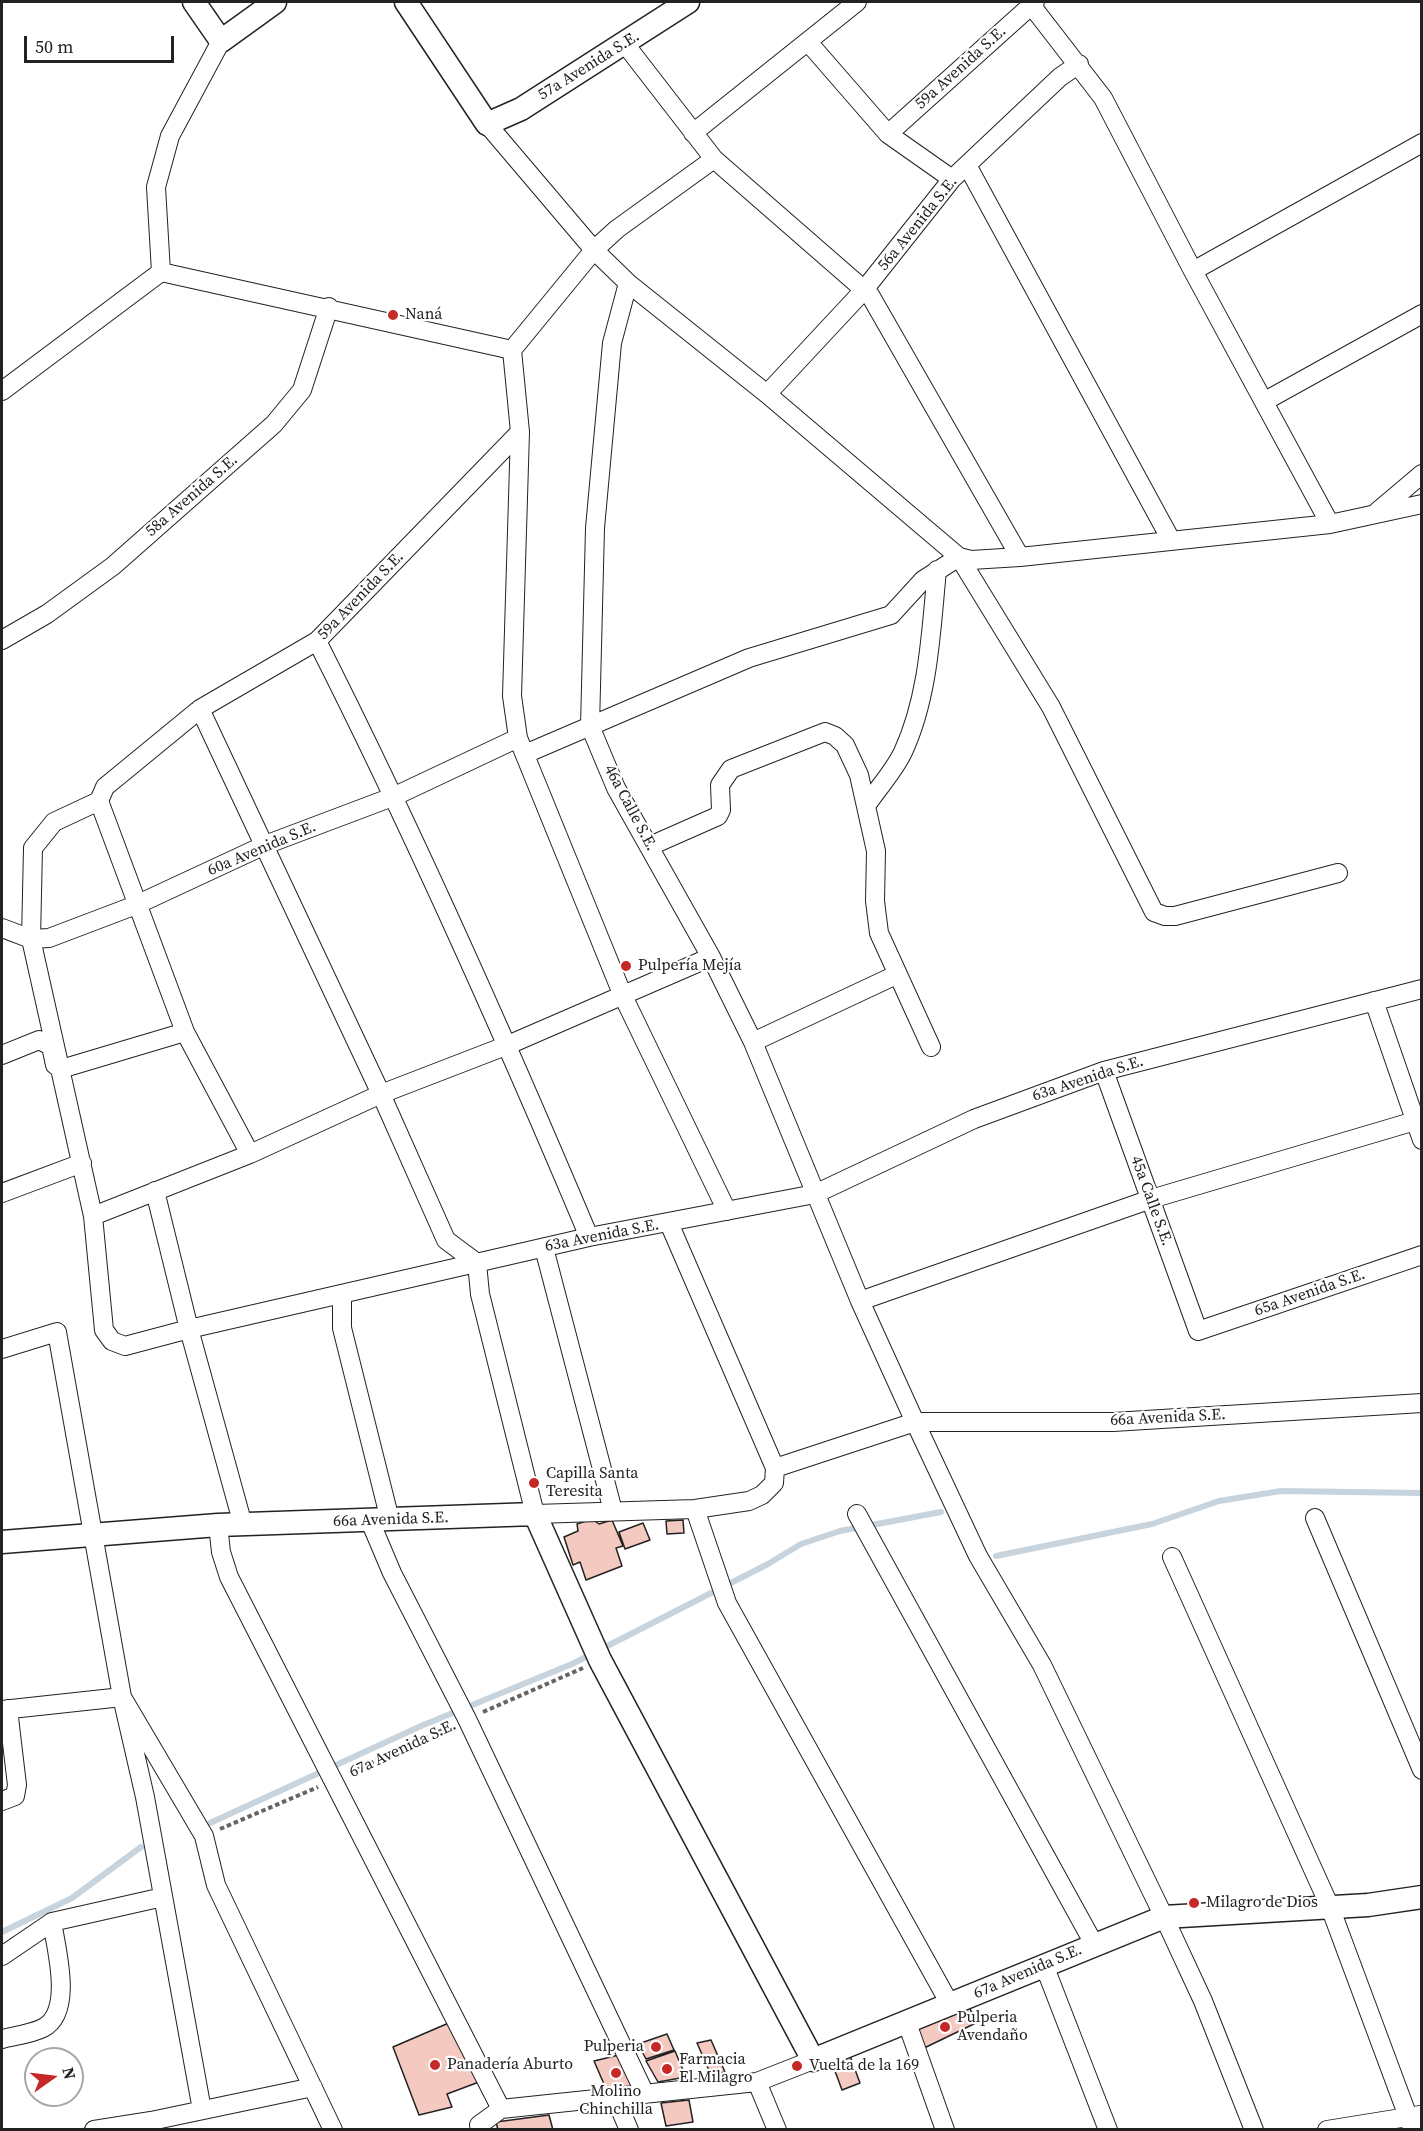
<!DOCTYPE html>
<html>
<head>
<meta charset="utf-8">
<style>
  body { margin:0 }
  #map { position:relative; width:1423px; height:2131px; overflow:hidden; background:#fff; font-family:"Source Serif 4",serif }
  canvas { display:block }
  .frame { position:absolute; inset:0; border:3px solid #222; pointer-events:none }
  .north { position:absolute; left:24px; top:2047px; width:60px; height:60px; box-sizing:border-box; background:#fff; border:2px solid #a7a7a7; border-radius:50%; rotate:76deg; font-size:16px; font-weight:700; line-height:24px; text-align:center; color:#222 }
  .north::after { content:''; display:block; margin:auto; width:21px; height:27px; background:#c62828; clip-path:polygon(50% 0,100% 100%,50% 72%,0 100%) }
  .scale { position:absolute; left:24px; top:36px; width:150px; height:27px; box-sizing:border-box; border:3px solid #222; border-top:0; padding-left:8px; font-size:18px; line-height:21px; white-space:nowrap; color:#222; -webkit-text-stroke:4px #fff; paint-order:stroke }
</style>
</head>
<body>
<div id="map">
<canvas width="1423" height="2131"></canvas>
<div class="frame"></div>
<div class="north">N</div>
<div class="scale">50 m</div>
</div>
<script>
const g = document.querySelector('canvas').getContext('2d');
g.lineJoin = 'round';
function strokePath(path, color, width, dash) { g.strokeStyle = color; g.lineWidth = width; g.lineCap = dash ? 'butt' : 'round'; g.setLineDash(dash || []); g.stroke(path); }
function paint(path, color) { g.fillStyle = color; g.fill(path, 'evenodd'); }
function write(font, color, halo, rows, align = 'center') {
  g.font = font + ' "Source Serif 4",serif'; g.lineWidth = 4.5; g.setLineDash([]); g.textBaseline = 'middle'; g.strokeStyle = halo; g.fillStyle = color; for (const [text, x, y, turn = 0] of rows) {
    g.save(); g.translate(x, y); g.rotate((+turn || 0) * Math.PI / 180); g.textAlign = isNaN(turn) ? turn : align; if (halo) g.strokeText(text, 0, 0); g.fillText(text, 0, 0); g.restore();
  }
}
const stream = new Path2D(`
  M996 1556 1152 1524 1219 1501 1281 1491 1422 1493
  M210 1823 421 1726 572 1664 768 1564 801 1544 840 1531 941 1512
  M2 1932 72 1898 141 1847`);
const building = new Path2D(`
  M592 1519 599 1524 612 1520 623 1546 616 1548 622 1566 586 1580 580 1562 573 1565 564 1537 578 1531 577 1524Z
  M683 1520 684 1533 667 1534 666 1521Z
  M643 1523 650 1540 625 1549 619 1532Z
  M969 2006 976 2023 920 2050 914 2031Z
  M451 2022 479 2082 447 2094 452 2107 419 2115 393 2047Z
  M667 2034 674 2050 646 2059 638 2044Z
  M711 2040 725 2072 711 2075 697 2043Z
  M675 2051 686 2077 658 2082 646 2061Z
  M623 2054 637 2086 607 2091 594 2061Z
  M850 2056 860 2083 842 2090 832 2063Z
  M689 2100 693 2122 666 2126 661 2103Z
  M549 2115 553 2130H498L496 2122Z`);
const path = new Path2D(`
  M483 1712 583 1668
  M349 1773 451 1726
  M220 1829 318 1787`);
const minor = new Path2D(`
  M1031 5 1103 98 1193 271 1330 524
  M808 42 888 134 952 179
  M625 44 714 159 870 295 1020 557
  M487 124 594 250 628 283 767 394 959 557 1051 707 1154 912 1165 916H1175L1338 873
  M693 133 857 2
  M888 134 1035 2
  M714 159 617 229 594 250 512 350 520 432 512 696 518 738 623 996 727 1211
  M967 165 1171 540
  M1193 271 1422 143
  M161 272 156 187 170 136 221 41
  M628 283 612 343 595 528 590 726 616 788 711 957 753 1042 860 1301 915 1422 978 1556 1042 1665 1164 1917 1203 2001 1254 2130
  M2 391 161 272 512 350
  M767 394 864 290 952 179 1060 77 1079 64
  M1265 401 1422 314
  M1377 512 1422 474
  M2 640 47 614 113 566 274 424 302 390 329 307
  M317 641C416 837 504 1035 589 1237
  M200 709 381 1094 446 1240 477 1263 480 1294 535 1514 695 1509 749 1501 762 1495 774 1483 775 1468 669 1223
  M525 754 749 658 891 615 923 580 959 557 971 560 1020 557 1330 524 1422 504
  M99 801 54 822 33 848 31 939 93 1216 104 1330 112 1341 125 1346 189 1329 589 1237 815 1194 974 1119 1104 1071 1422 989
  M99 801 105 787 200 709 317 641 520 432
  M99 801 185 1032 250 1154
  M866 806C878 788 894 771 903 752 929 696 931 630 937 570
  M650 846 718 816 721 810 720 785 731 769 825 732 835 736 845 745 859 775 876 851 875 901 879 933 931 1047
  M2 928 31 939 49 938 136 905 265 845 395 796 518 738
  M1374 1001 1422 1140
  M753 1042 896 975
  M2 1055 39 1040 51 1046 55 1065 61 1069 185 1032
  M1104 1071 1198 1331 1422 1255
  M155 1191 189 1329 243 1525
  M2 1193 82 1163
  M93 1216 250 1154 381 1094 508 1045 711 957
  M544 1248 613 1511
  M342 1295V1328L390 1520
  M860 1301 1151 1199 1415 1121
  M2 1349 57 1332 122 1697 145 1797 202 2110
  M775 1468 915 1422H1113L1422 1403
  M695 1509 727 1603 951 2006
  M857 1514 1094 1944
  M1315 1518 1422 1770
  M370 1521 392 1573 467 1719 645 2094
  M218 1525 221 1552 229 1577 501 2109
  M1172 1557 1330 1907 1413 2130
  M2 1710 122 1697 204 1836 216 1885 333 2130
  M2 1801 15 1796 17 1785 8 1709
  M2 1956 52 1922 163 1897
  M1044 1965 1108 2130
  M907 2023 945 2130
  M2 2039C14 2036 31 2034 43 2028 74 2012 56 1948 52 1922
  M757 2082 777 2130
  M615 2097 629 2130
  M501 2109 757 2082 813 2060
  M94 2130 151 2121 313 2087
  M481 2130 479 2125 501 2109
  M1327 2130 1420 2115`);
const tertiary = new Path2D(`
  M194 2 221 41 275 2
  M406 2 487 124 521 109 688 2
  M2 1542 218 1525 535 1514 600 1660 813 2060 1164 1917 1368 1905 1422 1897`);
const markers = [
  [393,315,6,"#c62828"],
  [626,966,6,"#c62828"],
  [534,1483,6,"#c62828"],
  [1194,1903,6,"#c62828"],
  [945,2027,6,"#c62828"],
  [656,2047,6,"#c62828"],
  [435,2065,6,"#c62828"],
  [797,2066,6,"#c62828"],
  [667,2069,6,"#c62828"],
  [616,2073,6,"#c62828"]
];
const streetNames = [
  ["57a Avenida S.E.",589,66,-32],
  ["59a Avenida S.E.",961,68,-42],
  ["56a Avenida S.E.",918,224,-51],
  ["58a Avenida S.E.",192,496,-41],
  ["59a Avenida S.E.",361,596,-46],
  ["46a Calle S.E.",630,808,62],
  ["60a Avenida S.E.",262,849,-23],
  ["63a Avenida S.E.",1088,1079,-18],
  ["45a Calle S.E.",1151,1201,70],
  ["63a Avenida S.E.",602,1236,-11],
  ["65a Avenida S.E.",1310,1293,-19],
  ["66a Avenida S.E.",1168,1418,-3],
  ["66a Avenida S.E.",391,1520,-2],
  ["67a Avenida S.E.",403,1749,-25],
  ["67a Avenida S.E.",1028,1972,-23]
];
const poiNames = [
  ["Naná",405,315],
  ["Pulpería Mejía",638,966],
  ["Capilla Santa",546,1474],
  ["Teresita",546,1492],
  ["Milagro de Dios",1206,1903],
  ["Pulperia",957,2018],
  ["Avendaño",957,2036],
  ["Pulperia",644,2047,"right"],
  ["Farmacia",679,2060],
  ["El Milagro",679,2078],
  ["Panadería Aburto",447,2065],
  ["Vuelta de la 169",809,2066],
  ["Molino",616,2092,"center"],
  ["Chinchilla",616,2110,"center"]
];
strokePath(stream, '#c7d3dd', 6);
paint(building, '#f3c9c0');
strokePath(building, '#222', 1.5);
strokePath(minor, '#222', 20);
strokePath(tertiary, '#222', 25);
strokePath(path, '#646464', 4, [4.5, 3]);
strokePath(minor, '#fff', 18);
strokePath(tertiary, '#fff', 22);
for (const [x, y, r, color] of markers) { const dot = new Path2D(); dot.arc(x, y, r, 0, 2 * Math.PI); g.fillStyle = color; g.fill(dot); strokePath(dot, '#fff', 2); }
write('16px', '#222', '#fff', streetNames);
write('16px', '#222', '#fff', poiNames, 'left');
</script>
</body>
</html>
